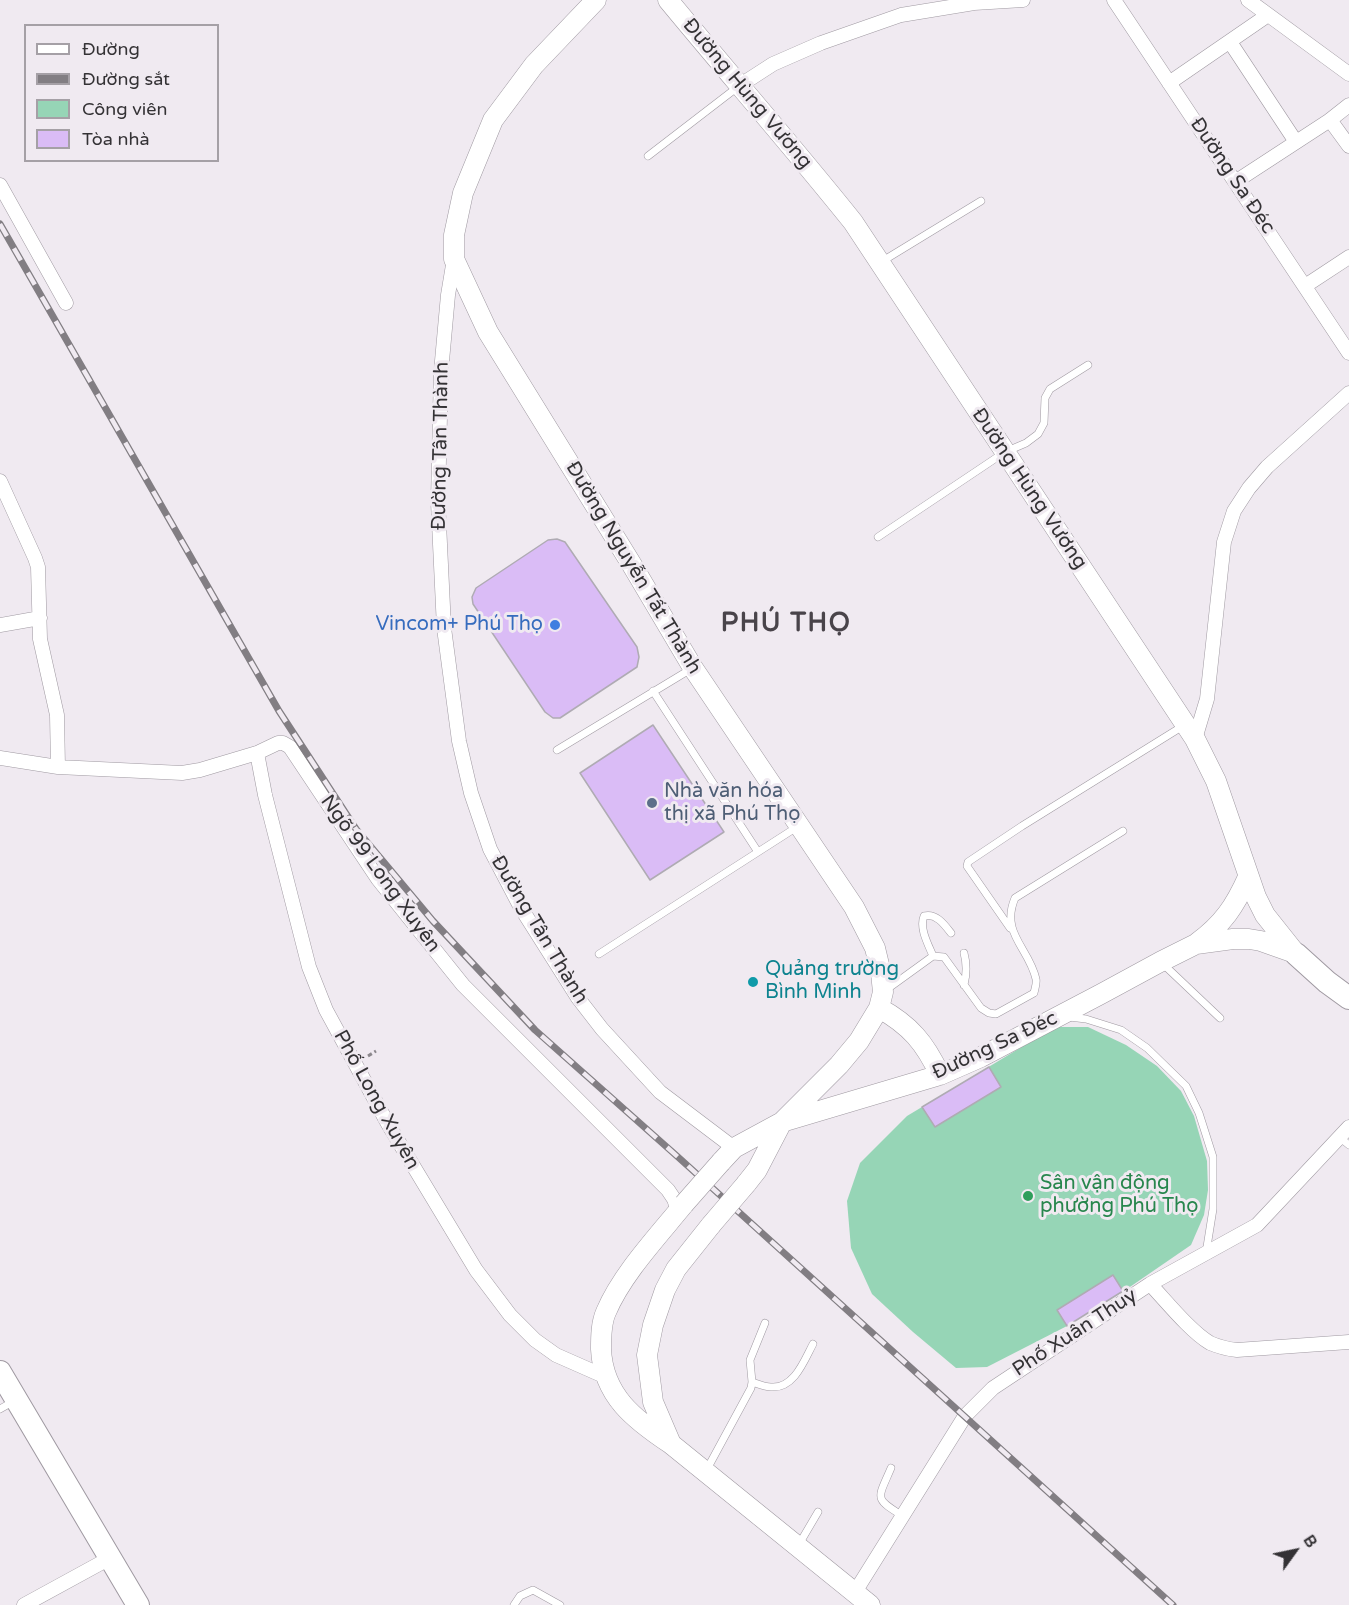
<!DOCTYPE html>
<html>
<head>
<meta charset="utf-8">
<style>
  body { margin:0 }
  #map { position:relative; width:1349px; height:1605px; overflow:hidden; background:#f0eaf1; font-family:"Varela Round",sans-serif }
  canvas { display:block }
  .legend { position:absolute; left:24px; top:24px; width:195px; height:138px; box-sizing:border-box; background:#f0eaf1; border:2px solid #a5a0a6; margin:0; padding:8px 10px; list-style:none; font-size:18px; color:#343235 }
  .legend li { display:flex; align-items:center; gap:12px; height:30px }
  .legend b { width:30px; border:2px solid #a5a0a6 }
  .north { position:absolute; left:1265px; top:1521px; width:60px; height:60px; -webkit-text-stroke:4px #f0eaf1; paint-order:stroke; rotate:57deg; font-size:16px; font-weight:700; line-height:24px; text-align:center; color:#343235 }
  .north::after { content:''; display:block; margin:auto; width:21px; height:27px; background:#343235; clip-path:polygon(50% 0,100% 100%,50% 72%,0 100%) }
</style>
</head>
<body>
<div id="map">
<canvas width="1349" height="1605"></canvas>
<ul class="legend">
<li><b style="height:8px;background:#fff"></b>Đường</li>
<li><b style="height:8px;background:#827e83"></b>Đường sắt</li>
<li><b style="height:16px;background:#96d5b6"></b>Công viên</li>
<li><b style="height:16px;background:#dabcf6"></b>Tòa nhà</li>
</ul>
<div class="north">B</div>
</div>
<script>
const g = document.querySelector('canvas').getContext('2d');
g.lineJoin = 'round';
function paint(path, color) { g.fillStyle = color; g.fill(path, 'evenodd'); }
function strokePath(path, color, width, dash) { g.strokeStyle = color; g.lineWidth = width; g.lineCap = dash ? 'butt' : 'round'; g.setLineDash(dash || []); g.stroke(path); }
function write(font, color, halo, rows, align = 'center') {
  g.font = font + ' "Varela Round",sans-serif'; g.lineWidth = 6; g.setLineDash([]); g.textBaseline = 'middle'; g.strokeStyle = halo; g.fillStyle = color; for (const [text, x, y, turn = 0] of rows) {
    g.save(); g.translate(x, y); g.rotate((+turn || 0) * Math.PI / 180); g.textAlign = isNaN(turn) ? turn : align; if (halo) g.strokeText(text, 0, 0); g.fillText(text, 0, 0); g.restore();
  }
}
const green = new Path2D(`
  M1055 1027H1088L1126 1045 1157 1066 1181 1091 1194 1116 1207 1161 1208 1190 1204 1215 1191 1245 1124 1291 1067 1326 987 1367 956 1368 913 1332 872 1294 851 1248 847 1201 860 1163 907 1116Z`);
const building = new Path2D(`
  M557 539 565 542 637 647 639 657 637 667 560 718H553L545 712 473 604 472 597 476 588 548 540Z
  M653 725 724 832 650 880 580 773Z
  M989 1067 1001 1087 935 1127 922 1107Z
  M1113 1275 1123 1291 1067 1326 1057 1310Z`);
const path = new Path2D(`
  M368 1056 376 1051`);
const service = new Path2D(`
  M648 156 739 86
  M881 262 981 201
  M878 537 1005 452 1026 443 1038 434 1044 423 1045 398 1050 389 1088 365
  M653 691 758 852
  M557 750 691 669
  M1010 928 969 869 967 866 968 862 1022 826 1183 726
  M964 953C967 964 967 973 964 985
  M599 954 797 827
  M933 956C928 944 919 928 924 916 936 913 944 924 951 933
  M1162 963 1220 1018
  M886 990 933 956 944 957 981 1008 989 1013 996 1014 1034 993C1035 988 1037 983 1036 979 1029 948 1000 933 1015 898L1123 831
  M1069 1017 1086 1019 1121 1030 1147 1048 1186 1086 1199 1113 1213 1157V1209L1206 1253
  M1339 1137 1349 1145
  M752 1382C758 1384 765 1387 771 1387 794 1389 804 1361 813 1344
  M0 1409 14 1401
  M891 1468C878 1499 873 1498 903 1516
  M706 1471 751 1388 752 1382 750 1360 765 1323
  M798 1546 818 1512
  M514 1605 520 1596 533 1590 560 1605`);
const minor = new Path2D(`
  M1114 0 1349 353
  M1248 0 1349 74
  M1230 42 1296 142
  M1169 83 1268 15
  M739 86 773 64 821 43 901 15 974 3 1023 0
  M1330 120 1349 146
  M1235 182 1330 120 1349 105
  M0 185 66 303
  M454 259 448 295 441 372 438 502 444 628 459 741 471 793 490 849 521 908 578 998 602 1029 660 1092 734 1148
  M1305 286 1349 257
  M0 481 35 558 38 567 40 639 57 715 58 767
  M0 625 40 618
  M1195 739 1207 699 1224 542 1234 511 1249 488 1267 467 1349 393
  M257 753 265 795 309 967 326 1010 388 1124 476 1270 510 1315 535 1340 556 1355 606 1377
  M0 758 58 767 182 773 200 770 257 753 278 743H283L290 747 378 879 463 985 668 1190 674 1199 678 1211
  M1150 1284C1166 1301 1191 1332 1210 1343 1219 1347 1228 1349 1237 1350L1349 1342
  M855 1592 965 1416 993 1388 1150 1284 1257 1225 1349 1127
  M24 1605 110 1558`);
const secondary = new Path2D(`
  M596 0 534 65 493 120 463 193 454 235V259L488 332 632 565 693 668 854 907 875 948 881 973 883 992 879 1008 859 1041 839 1065 782 1122 757 1170 746 1184
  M668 0C729 74 793 147 853 222L1195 739 1216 781 1256 897 1265 915 1296 954
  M1197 943C1223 924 1235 906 1248 877
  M879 1008C910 1025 925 1043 940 1075
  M721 1162 734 1148 782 1122 940 1075 981 1057 1101 994 1160 962 1196 944 1233 939H1249L1261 941 1295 953
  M684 1204C658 1236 622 1274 606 1312 601 1323 601 1337 601 1349 603 1396 635 1420 671 1444L870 1605
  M671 1444 653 1402 647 1355 653 1325 665 1290 676 1269 711 1225`);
const primary = new Path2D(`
  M1296 954 1327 982 1349 998
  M0 1372 138 1605`);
const rail = new Path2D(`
  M0 224 279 711 356 829 433 921 535 1030 678 1157 1173 1605`);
const secondaryBridge = new Path2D(`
  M684 1204 721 1162
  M711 1225 746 1184`);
const markers = [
  [555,625,6,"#3f7fe0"],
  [652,803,6,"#5c6f8a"],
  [753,982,6,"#0f9aa8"],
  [1028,1196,6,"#2e9e5b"]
];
const streetNames = [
  ["Đường Hùng Vương",747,94,50],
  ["Đường Sa Đéc",1232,176,56],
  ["Đường Tân Thành",441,446,-89],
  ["Đường Hùng Vương",1029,489,56],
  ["Đường Nguyễn Tất Thành",633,568,59],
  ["Ngõ 99 Long Xuyên",380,874,54],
  ["Đường Tân Thành",539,930,59],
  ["Đường Sa Đéc",995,1046,-25],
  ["Phố Long Xuyên",376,1100,61],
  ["Phố Xuân Thuỷ",1075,1333,-33]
];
const shopNames = [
  ["Vincom+ Phú Thọ",543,625]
];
const serviceNames = [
  ["Nhà văn hóa",664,792],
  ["thị xã Phú Thọ",664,815]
];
const cultureNames = [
  ["Quảng trường",765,970],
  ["Bình Minh",765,993]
];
const leisureNames = [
  ["Sân vận động",1040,1184],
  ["phường Phú Thọ",1040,1207]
];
const districtNames = [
  ["PHÚ THỌ",786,624]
];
paint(green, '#96d5b6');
paint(building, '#dabcf6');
strokePath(building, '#afabb3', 1.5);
strokePath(service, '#9f99a1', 8);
strokePath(minor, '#9f99a1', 15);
strokePath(secondary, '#9f99a1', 21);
strokePath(primary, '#9f99a1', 24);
strokePath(path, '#8b878c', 3, [4.5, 3]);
strokePath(service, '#fff', 7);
strokePath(minor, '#fff', 14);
strokePath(secondary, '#fff', 20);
strokePath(primary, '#fff', 22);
strokePath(rail, '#827e83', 7);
strokePath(rail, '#f0eaf1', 4.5, [14]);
strokePath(secondaryBridge, '#9f99a1', 21, []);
strokePath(secondaryBridge, '#fff', 20);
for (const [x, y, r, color] of markers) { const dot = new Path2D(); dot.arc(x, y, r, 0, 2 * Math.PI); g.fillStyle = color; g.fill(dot); strokePath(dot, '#f0eaf1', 2); }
write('20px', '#343235', '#f0eaf1', streetNames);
write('20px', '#366cbe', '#f0eaf1', shopNames, 'right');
write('20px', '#4e5e75', '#f0eaf1', serviceNames, 'left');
write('20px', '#0d838f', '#f0eaf1', cultureNames, 'left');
write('20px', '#27864d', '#f0eaf1', leisureNames, 'left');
g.letterSpacing = '1.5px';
write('bold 26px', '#49444a', '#f0eaf1', districtNames);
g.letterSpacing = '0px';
</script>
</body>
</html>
